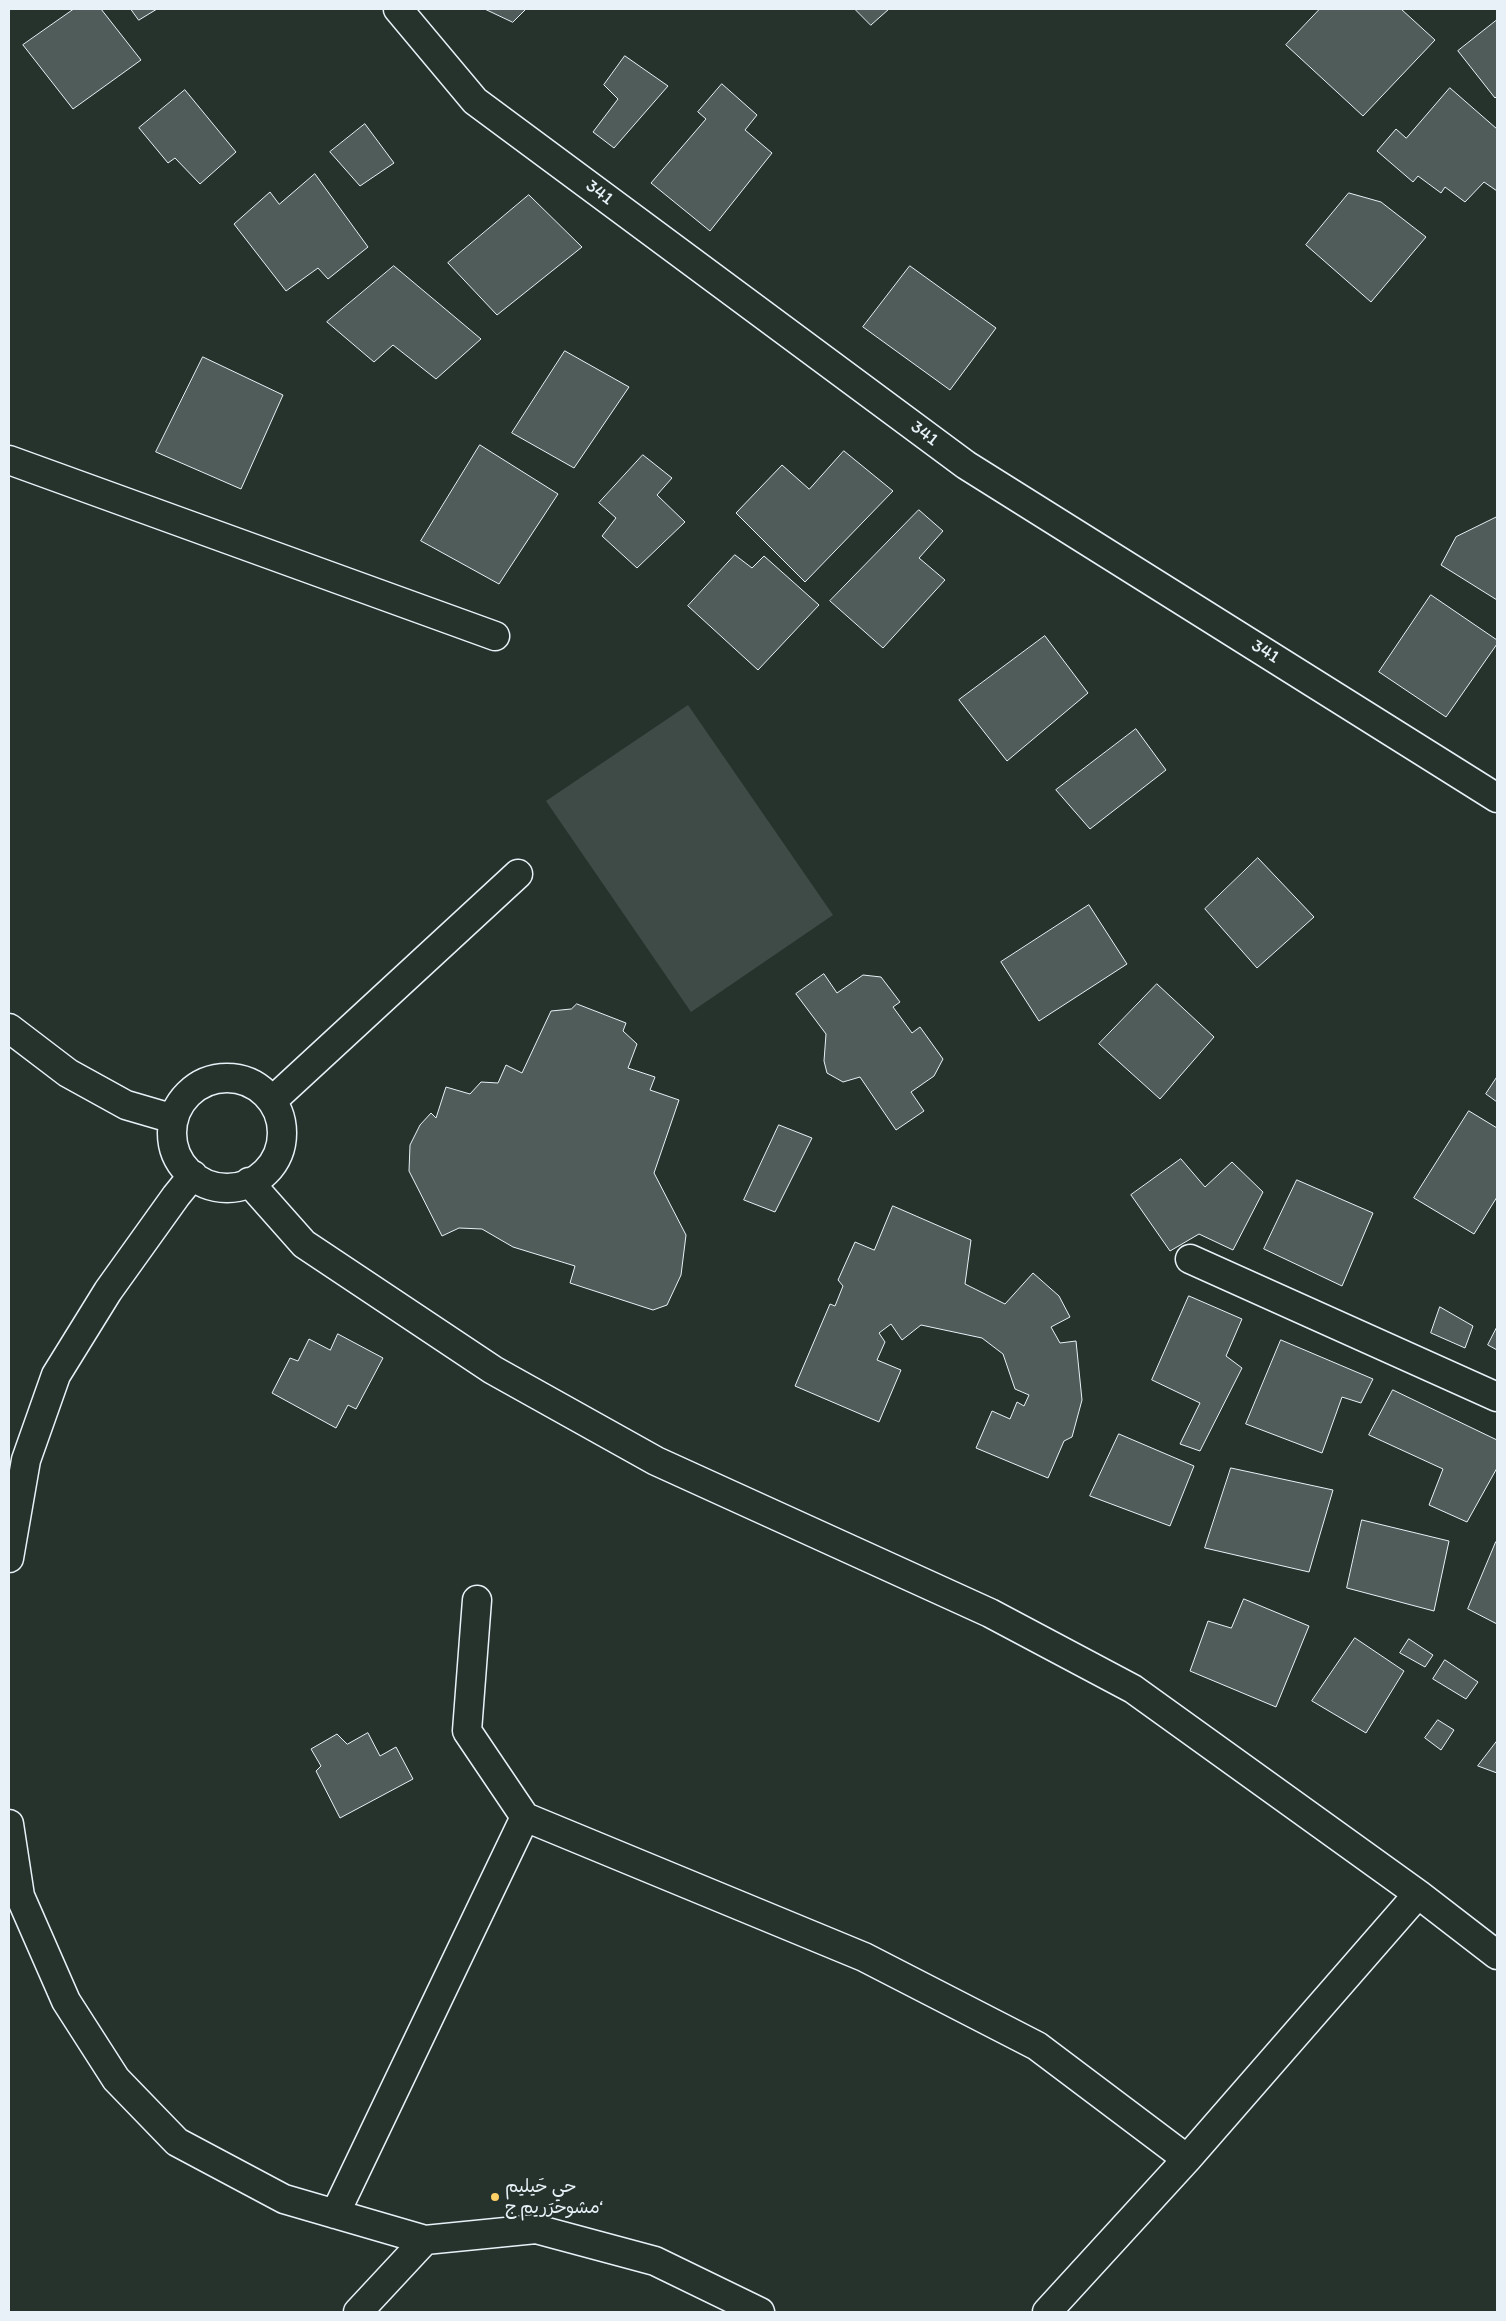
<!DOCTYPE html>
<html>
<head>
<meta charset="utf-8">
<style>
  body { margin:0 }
  #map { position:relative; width:1506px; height:2321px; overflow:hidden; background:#26332d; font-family:Itim,sans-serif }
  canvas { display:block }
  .frame { position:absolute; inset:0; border:10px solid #e8f1f8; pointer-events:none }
</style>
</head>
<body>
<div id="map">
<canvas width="1506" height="2321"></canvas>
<div class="frame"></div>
</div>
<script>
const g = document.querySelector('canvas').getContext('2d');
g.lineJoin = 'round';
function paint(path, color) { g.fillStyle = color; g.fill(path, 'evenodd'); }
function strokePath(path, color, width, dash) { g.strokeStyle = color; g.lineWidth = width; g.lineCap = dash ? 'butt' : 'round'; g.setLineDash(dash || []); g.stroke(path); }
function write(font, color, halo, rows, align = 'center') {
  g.font = font + ' Itim,"Playpen Sans Arabic",sans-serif'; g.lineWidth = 4.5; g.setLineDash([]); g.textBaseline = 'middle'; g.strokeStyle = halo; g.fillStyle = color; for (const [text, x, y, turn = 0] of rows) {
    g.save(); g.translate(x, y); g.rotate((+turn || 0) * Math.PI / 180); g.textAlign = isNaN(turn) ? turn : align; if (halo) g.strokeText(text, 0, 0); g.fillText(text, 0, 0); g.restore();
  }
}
const green = new Path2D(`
  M688 705 833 915 691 1012 546 801Z`);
const building = new Path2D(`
  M74 9H101L141 60 73 109 23 45Z
  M131 9H157L139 20Z
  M485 9H526L513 22Z
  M855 9H889L871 25Z
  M1320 9H1401L1435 40 1363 116 1286 45Z
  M1497 20V96L1495 98 1458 51Z
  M625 56 668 86 614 148 593 132 618 99 604 85Z
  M722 84 757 115 745 130 772 153 710 231 651 183 706 119 698 112Z
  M1450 88 1497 129V191L1484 182 1465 202 1445 187 1441 193 1418 176 1413 182 1377 151 1396 129 1406 138Z
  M185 90 236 152 200 184 175 158 168 163 139 128Z
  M365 124 394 163 360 186 330 152Z
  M315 174 368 247 328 279 318 268 286 291 234 224 270 192 279 204Z
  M1349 193 1381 202 1426 237 1371 302 1306 245Z
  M529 195 582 247 497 315 448 263Z
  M394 266 481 339 436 379 393 345 374 362 327 322Z
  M910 266 996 328 950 390 863 327Z
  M565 351 629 387 574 468 512 433Z
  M203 357 283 395 241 489 156 452Z
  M480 445 558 494 499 584 421 541Z
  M844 451 893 491 805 582 736 513 782 465 809 489Z
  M643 455 672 478 657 495 685 522 637 568 602 536 616 518 599 503Z
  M919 510 943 531 919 558 945 580 883 648 830 601Z
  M1497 517V600L1441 565 1456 537Z
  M735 555 752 568 764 556 819 605 758 670 688 606Z
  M1431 595 1497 640V644L1446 717 1379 672Z
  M1045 636 1088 693 1007 761 959 700Z
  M1136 729 1166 770 1090 829 1056 790Z
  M1258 858 1314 917 1257 968 1205 909Z
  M1089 905 1127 964 1039 1021 1001 962Z
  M824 974 837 993 863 975 881 977 900 1002 893 1007 912 1033 920 1027 943 1059 934 1076 911 1092 924 1111 896 1130 860 1077 843 1082 827 1073 824 1061 826 1034 796 994Z
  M1157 984 1214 1037 1160 1099 1099 1044Z
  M577 1004 626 1023 623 1031 637 1044 628 1068 655 1077 650 1090 679 1100 654 1173 686 1235 681 1275 667 1305 653 1310 570 1283 575 1266 513 1247 482 1229 459 1228 442 1236 409 1171 410 1145 420 1125 431 1113 436 1118 446 1087 470 1094 481 1082 498 1083 506 1065 522 1073 551 1011 571 1009Z
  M1497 1077V1102L1486 1094Z
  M1469 1111 1497 1128V1197L1474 1234 1414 1198Z
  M779 1125 812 1138 775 1212 744 1200Z
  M1181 1159 1205 1187 1232 1162 1263 1192 1233 1250 1199 1234 1170 1251 1131 1195Z
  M1297 1180 1373 1213 1342 1286 1264 1249Z
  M893 1206 971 1240 965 1284 1005 1304 1033 1273 1059 1296 1070 1317 1051 1327 1060 1343 1076 1341 1082 1400 1072 1437 1064 1441 1048 1478 976 1448 992 1411 1010 1419 1017 1402 1024 1406 1029 1395 1015 1389 1003 1354 982 1338 921 1325 902 1340 891 1324 879 1333 885 1342 877 1360 901 1370 879 1422 795 1386 830 1304 835 1306 843 1286 838 1280 855 1242 874 1250Z
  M1189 1296 1242 1319 1226 1356 1242 1368 1200 1451 1180 1444 1200 1403 1152 1380Z
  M1440 1307 1473 1326 1465 1348 1431 1333Z
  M1497 1327V1350L1488 1345Z
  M338 1334 383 1358 356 1409 348 1405 336 1428 272 1393 290 1358 298 1361 309 1339 330 1350Z
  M1281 1340 1373 1379 1361 1403 1342 1397 1322 1453 1246 1424Z
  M1393 1390 1497 1440V1468L1467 1522 1429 1505 1443 1469 1369 1435Z
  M1119 1434 1194 1466 1170 1526 1090 1496Z
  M1231 1468 1333 1490 1309 1572 1205 1548Z
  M1362 1520 1449 1541 1434 1611 1347 1588Z
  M1496 1542 1497 1543V1624L1468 1609Z
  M1244 1599 1309 1626 1276 1707 1190 1671 1208 1621 1231 1628Z
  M1355 1638 1404 1671 1366 1733 1312 1701Z
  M1409 1639 1433 1655 1425 1667 1400 1653Z
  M1445 1660 1478 1682 1466 1699 1433 1679Z
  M1438 1720 1454 1730 1441 1750 1425 1738Z
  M368 1733 380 1756 396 1747 413 1779 340 1818 316 1771 321 1766 311 1749 337 1734 347 1744Z
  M1497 1741V1773L1478 1766Z`);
const minor = new Path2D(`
  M398 9 475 101 966 465 1497 798
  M9 460 495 636
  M9 1028 68 1073 126 1105 174 1119
  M172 1133a55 55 0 1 1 110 0a55 55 0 1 1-110 0Z
  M272 1101 518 874
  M249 1182 304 1244 493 1370 656 1461 990 1613 1133 1689 1418 1894 1497 1955
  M1190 1259 1497 1397
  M9 1558 26 1460 56 1375 108 1291 176 1196 193 1175
  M477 1600 467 1731 525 1817 864 1957 1037 2046 1187 2159
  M9 1824 20 1896 66 2001 116 2079 177 2142 284 2199 425 2240 536 2229 655 2261 760 2312
  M335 2214 525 1817
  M358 2312 425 2240
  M1047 2312 1187 2159 1418 1894`);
const markers = [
  [495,2197,5,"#ffd166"]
];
const streetNames = [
  ["341",599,193,37],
  ["341",924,434,37],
  ["341",1265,652,32]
];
const poiNames = [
  ["حي حَيليم",505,2187],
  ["مشوحرَريم ج‘",505,2208]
];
paint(green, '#3e4b47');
paint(building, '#505c59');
strokePath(building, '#e8f1f8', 1);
strokePath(minor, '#e8f1f8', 31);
strokePath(minor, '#26332d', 28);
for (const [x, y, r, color] of markers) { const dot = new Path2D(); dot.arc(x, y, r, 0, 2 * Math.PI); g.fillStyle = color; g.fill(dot); strokePath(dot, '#26332d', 2); }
write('18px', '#e8f1f8', '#26332d', streetNames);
write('18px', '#e8f1f8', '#26332d', poiNames, 'left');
</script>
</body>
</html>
